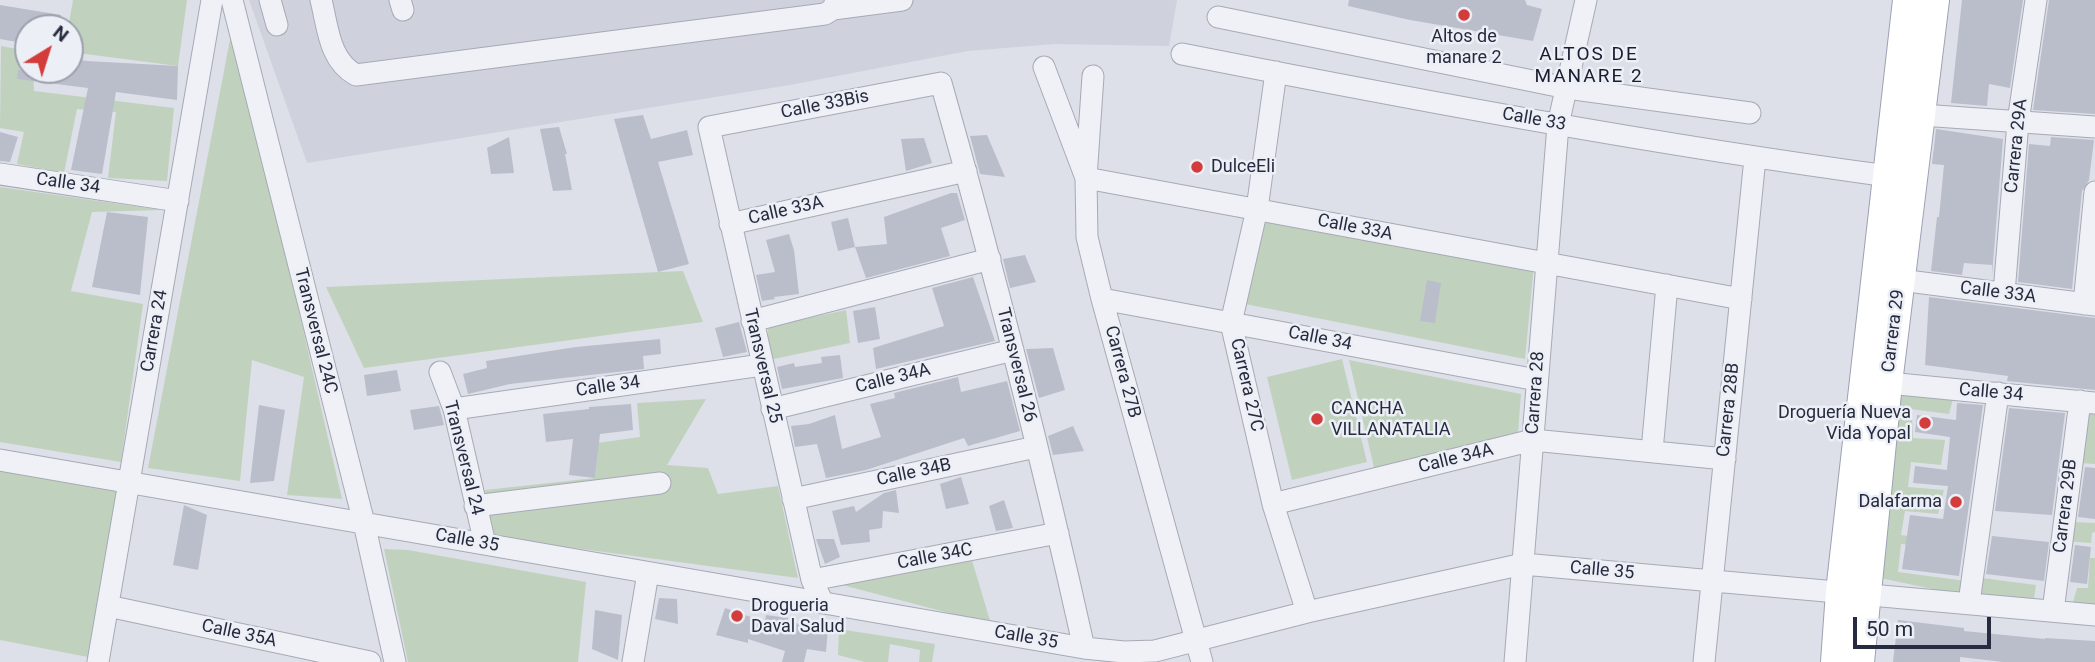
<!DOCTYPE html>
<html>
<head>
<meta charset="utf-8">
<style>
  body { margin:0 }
  #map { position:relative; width:2095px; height:662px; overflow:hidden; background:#dde0e8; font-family:Roboto,sans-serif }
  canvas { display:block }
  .north { position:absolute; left:14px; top:14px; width:70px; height:70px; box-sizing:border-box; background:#eceff5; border:2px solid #9da1ac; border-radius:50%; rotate:38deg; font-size:19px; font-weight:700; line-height:28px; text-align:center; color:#262b3f }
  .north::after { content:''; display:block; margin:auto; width:24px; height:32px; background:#d43b3b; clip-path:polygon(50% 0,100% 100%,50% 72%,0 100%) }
  .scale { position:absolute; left:1853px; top:617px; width:138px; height:32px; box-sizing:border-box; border:4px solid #262b3f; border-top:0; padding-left:9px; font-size:21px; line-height:24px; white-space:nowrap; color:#262b3f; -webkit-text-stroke:5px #eceff5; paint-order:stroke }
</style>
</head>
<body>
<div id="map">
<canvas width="2095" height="662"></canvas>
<div class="north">N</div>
<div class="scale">50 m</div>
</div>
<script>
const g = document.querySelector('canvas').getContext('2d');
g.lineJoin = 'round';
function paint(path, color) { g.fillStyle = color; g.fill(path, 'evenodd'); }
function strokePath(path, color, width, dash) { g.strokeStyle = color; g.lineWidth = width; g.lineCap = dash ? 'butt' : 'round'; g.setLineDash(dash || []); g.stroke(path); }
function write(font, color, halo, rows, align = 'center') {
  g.font = font + ' Roboto,sans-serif'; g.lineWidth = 5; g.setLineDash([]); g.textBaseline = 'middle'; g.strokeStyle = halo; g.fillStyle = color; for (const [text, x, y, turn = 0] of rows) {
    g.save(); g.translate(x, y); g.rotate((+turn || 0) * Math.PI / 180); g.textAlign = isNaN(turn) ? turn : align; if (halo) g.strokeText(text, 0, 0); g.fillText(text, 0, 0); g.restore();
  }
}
const built = new Path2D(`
  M249 0H1177L1169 46 1055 44 968 51 790 85 307 163Z`);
const green = new Path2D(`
  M73 0H187L178 66 70 52V28H68Z
  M233 24 342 499 287 495 304 377 252 360 240 481 148 468Z
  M1 46 28 51V70H33L34 91 174 108 167 181 108 178 116 112 77 109 64 173 17 164 24 132 0 128Z
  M0 187 162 210 92 212 71 291 143 304 121 462 0 442Z
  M1255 212 1535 255 1525 359 1240 303Z
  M683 271 703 322 364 368 326 287Z
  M846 310 850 343 769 360 768 327Z
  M1342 359 1367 462 1292 480 1267 377Z
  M1349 360 1521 394 1518 433 1375 472Z
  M1893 387 1954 395 1949 414 1895 407Z
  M706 399 667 465 708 468 718 494 778 486 798 578 492 537 485 490 595 478 598 452 597 443 640 437 637 403Z
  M2085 407 2095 408V464L2079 463Z
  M1889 412 1912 416 1913 438 1945 440 1941 465 1911 462 1908 487 1944 490 1938 514 1905 511 1901 535 1936 540 1934 547 1901 544 1898 572 1966 581 1961 595 1866 575Z
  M0 470 121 491 93 658 0 640Z
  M2073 522 2095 523V532L2092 533 2091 543 2065 541Z
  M384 549 408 550 586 582 578 662H408Z
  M971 557 991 624 827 581Z
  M2090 558H2095V606L2073 602 2077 588H2088Z
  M1982 578 2036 585 2033 606 1980 596Z
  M839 629 935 644 932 662H919L920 650 890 644 888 662H865L838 655Z`);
const building = new Path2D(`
  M1349 0H1525L1527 5 1542 9 1533 41 1410 20 1348 6Z
  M1962 0H2023L2010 88 1989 84 1987 106 1951 103Z
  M2049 0H2095V114L2033 110Z
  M0 5 61 15 60 28H28V44L0 39Z
  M70 58 87 61 178 66 177 100 116 92 102 174 71 170 88 88 17 79 18 70H70Z
  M643 115 651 139 687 130 693 155 658 162 689 264 658 272 614 119Z
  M559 127 567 154H565L572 190 553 191 540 129Z
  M1936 129 2003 139 1992 275V265L1964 263 1962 275 1931 271 1937 217H1939L1944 165 1932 164Z
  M0 132 18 137 10 162 0 161Z
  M987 135 1005 177 980 174 970 136Z
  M509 137 514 173 491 174 487 148Z
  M2051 137 2094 140 2089 180 2082 191 2072 289 2018 282 2029 144 2050 146Z
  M924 138 932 163 906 171 901 139Z
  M951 193H957L965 220 941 228 950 256 866 278 855 247 887 244 884 217Z
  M107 212 148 217 140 295 92 287Z
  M848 218 855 247 838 251 831 222Z
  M789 234 794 250 799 294 774 297 775 299 762 301 756 275 775 272 766 240Z
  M1025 255 1036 282 1010 288 1003 259Z
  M973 277 995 341 876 369 873 348 944 326 932 288Z
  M1427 280 1441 283 1435 323 1420 321Z
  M1929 297 2095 318V390L2007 381 2008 376 1925 365Z
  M875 307 880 339 858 343 853 311Z
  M739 322 747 352 723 357 715 328Z
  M660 339 661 354 643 356 644 369 510 384 468 394 463 374 487 368 486 361 576 347Z
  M1053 348 1065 390 1039 398 1026 349Z
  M840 355 843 378 782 389 777 367 794 363 795 367 822 363 821 357Z
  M397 370 401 391 367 396 364 375Z
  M958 377 961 392 1007 381 1020 431 968 446 964 438 866 470 826 478 817 444 795 447 791 426 809 424 835 415 842 449 881 437 870 404 895 398 894 393Z
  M1957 403 1983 405 1959 576 1902 569 1910 515 1943 519 1948 486 1913 483 1915 466 1947 470 1950 437 1915 432 1917 415 1956 420Z
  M631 404 633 430 600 434 595 478 569 475 573 439 546 442 543 414 589 409V407Z
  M259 405 285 410 274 481 250 483Z
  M439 406 444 425 414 430 410 410Z
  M2009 408 2065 413 2052 515 1995 511Z
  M1073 426 1084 451 1053 455 1048 436Z
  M2085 467 2095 468V519L2078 517Z
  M961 477 969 504 946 509 940 484Z
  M896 490 899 513 883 511 882 528 869 530 870 542 841 545 832 511 854 506 856 512 884 493Z
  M1004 500 1013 528 996 531 989 506Z
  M184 505 207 515 198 570 173 565Z
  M1992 536 2049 542 2044 581 1986 574Z
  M816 539H834L840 557 825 564Z
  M2075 545 2091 547 2087 584 2070 582Z
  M659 598 677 599 678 624 655 619Z
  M725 608 765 622 766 615 788 618V622L828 628 826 652 807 649 804 662H782L785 651 748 639V643L716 635Z
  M595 610 622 615 618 660 592 649Z
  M1898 620 1964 628V631L2045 639V638L2095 641V662H2003L1960 657V662H1893Z`);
const minor = new Path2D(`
  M232 0 364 523 395 662
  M270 0 277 25
  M321 0C328 28 329 60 356 75L825 14 833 9 836 0
  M400 0 403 10
  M833 9 902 0
  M1218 17 1567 88 1750 113
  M1182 54C1416 100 1651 144 1888 176
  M1044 67 1086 178 1741 299
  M1276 72 1257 209 1231 323 1273 504 1307 612
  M1093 76 1086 178 1087 237 1102 299 1202 662
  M1907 114 2095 127
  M0 174 178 201
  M730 224 966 171
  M1900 280 2095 305
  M2004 293 2018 122 2036 0
  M1102 299 1537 380
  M2084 304 2095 192
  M752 321 990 259
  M440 372 454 409 485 544
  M1888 383 2095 403
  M454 409 762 365
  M772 409 1013 350
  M1652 451 1667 285
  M0 460 1084 648 1124 652 1155 651 1307 612 1523 564 2095 615
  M793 499 1036 447
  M1273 504 1533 440 1725 459
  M475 506 660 483
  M812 580 1058 533
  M823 603 812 580 709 127 941 83C994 270 1042 459 1084 648
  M1969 603 1998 393
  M108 606 370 662
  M2053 611 2080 401
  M98 662 212 0
  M633 662 648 573
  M1515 662 1558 125 1586 0
  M1704 662 1755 158`);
const major = new Path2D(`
  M1835 662 1840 592 1907 0
  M1860 662 1888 383 1935 0`);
const markers = [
  [1464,15,7,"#d43b3b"],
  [1197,167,7,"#d43b3b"],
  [1317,419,7,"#d43b3b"],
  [1925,423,7,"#d43b3b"],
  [1956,502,7,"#d43b3b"],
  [737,616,7,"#d43b3b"]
];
const poiNames = [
  ["Altos de",1464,37,"center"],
  ["manare 2",1464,58,"center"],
  ["DulceEli",1211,167],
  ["CANCHA",1331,409],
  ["VILLANATALIA",1331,430],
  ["Droguería Nueva",1911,413,"right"],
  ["Vida Yopal",1911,434,"right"],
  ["Dalafarma",1942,502,"right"],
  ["Drogueria",751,606],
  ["Daval Salud",751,627]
];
const streetNames = [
  ["Calle 33Bis",825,105,-11],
  ["Calle 33",1534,120,10],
  ["Carrera 29A",2017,146,-84],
  ["Calle 34",68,184,8],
  ["Calle 33A",786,211,-13],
  ["Calle 33A",1355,228,11],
  ["Calle 33A",1998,293,7],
  ["Carrera 24",155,331,-80],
  ["Transversal 24C",315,331,76],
  ["Carrera 29",1894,331,-83],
  ["Calle 34",1320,339,11],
  ["Transversal 26",1016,365,76],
  ["Transversal 25",762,366,77],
  ["Carrera 27B",1122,372,75],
  ["Calle 34A",893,379,-14],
  ["Carrera 27C",1246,385,77],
  ["Calle 34",608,387,-8],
  ["Carrera 28",1536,393,-86],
  ["Calle 34",1991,393,5],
  ["Carrera 28B",1729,410,-84],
  ["Transversal 24",463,458,76],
  ["Calle 34A",1456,459,-14],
  ["Calle 34B",914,473,-12],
  ["Carrera 29B",2066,506,-83],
  ["Calle 35",467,541,10],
  ["Calle 34C",935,557,-11],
  ["Calle 35",1602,571,5],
  ["Calle 35A",239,634,12],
  ["Calle 35",1026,638,10]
];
const neighbourhoodNames = [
  ["ALTOS DE",1589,55],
  ["MANARE 2",1589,77]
];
paint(built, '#cfd2dd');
paint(green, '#c0d2be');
paint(building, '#babecb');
strokePath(minor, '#a6aab5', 23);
strokePath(major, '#9ca2b4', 30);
strokePath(minor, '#f0f1f6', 21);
strokePath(major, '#fff', 28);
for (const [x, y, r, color] of markers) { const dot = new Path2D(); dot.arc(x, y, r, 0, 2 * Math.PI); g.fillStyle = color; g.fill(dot); strokePath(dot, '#eceff5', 2.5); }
write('18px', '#262b3f', '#eceff5', poiNames, 'left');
write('18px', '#262b3f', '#eceff5', streetNames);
g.letterSpacing = '2px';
write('19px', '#181d2f', '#eceff5', neighbourhoodNames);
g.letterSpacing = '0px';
</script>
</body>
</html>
